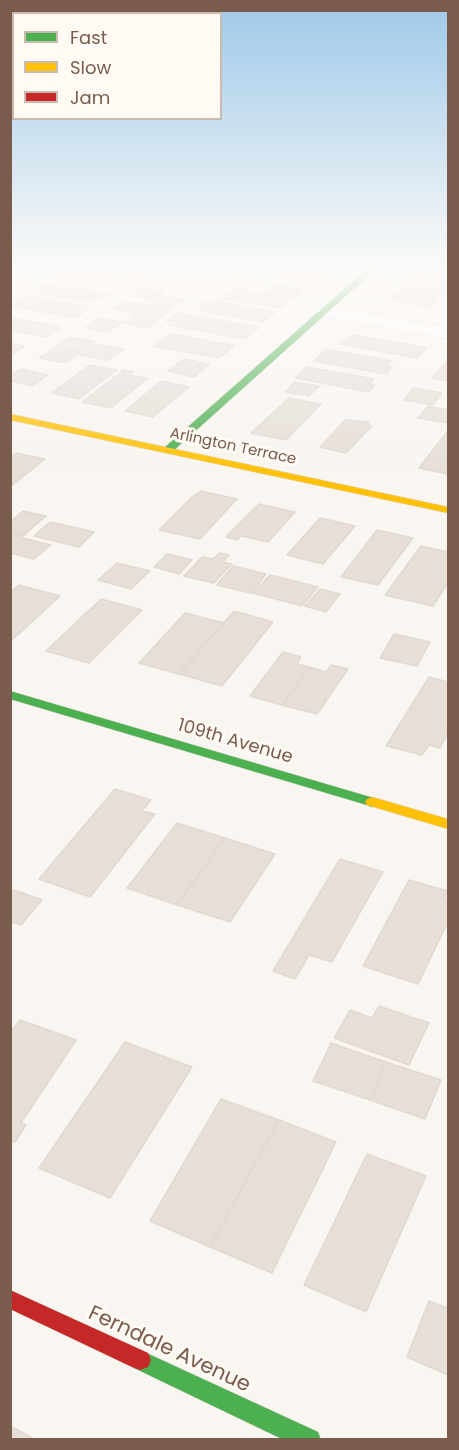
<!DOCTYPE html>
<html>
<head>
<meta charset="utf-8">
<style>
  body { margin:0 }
  #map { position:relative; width:459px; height:1450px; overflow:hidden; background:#f9f5f0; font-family:Poppins,sans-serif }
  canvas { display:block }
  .frame { position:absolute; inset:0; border:12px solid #7a5c4d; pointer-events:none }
  .legend { position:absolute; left:12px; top:12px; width:210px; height:108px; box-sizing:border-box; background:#fffaf3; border:2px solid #cabbb1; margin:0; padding:8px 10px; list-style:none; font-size:18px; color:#7a5c4d }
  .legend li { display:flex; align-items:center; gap:12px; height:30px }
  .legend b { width:30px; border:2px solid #cabbb1 }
</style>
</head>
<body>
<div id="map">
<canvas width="459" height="1450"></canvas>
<div class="frame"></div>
<ul class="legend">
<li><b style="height:8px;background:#4caf50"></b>Fast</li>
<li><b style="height:8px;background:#ffc107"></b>Slow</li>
<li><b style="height:8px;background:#c62828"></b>Jam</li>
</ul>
</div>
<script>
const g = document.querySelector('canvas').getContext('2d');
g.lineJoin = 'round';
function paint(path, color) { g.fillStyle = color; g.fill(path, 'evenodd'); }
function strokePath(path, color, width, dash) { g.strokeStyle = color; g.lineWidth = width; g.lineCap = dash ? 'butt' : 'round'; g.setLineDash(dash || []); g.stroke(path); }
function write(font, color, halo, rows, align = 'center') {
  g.font = font + ' Poppins,sans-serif'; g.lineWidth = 6; g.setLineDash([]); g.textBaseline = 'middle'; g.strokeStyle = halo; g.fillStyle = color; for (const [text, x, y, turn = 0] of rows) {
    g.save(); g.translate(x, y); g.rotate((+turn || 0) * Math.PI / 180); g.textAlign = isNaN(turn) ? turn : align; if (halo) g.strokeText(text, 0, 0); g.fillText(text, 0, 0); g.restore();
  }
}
const building = new Path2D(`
  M66 268H101L91 274Z
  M229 268H251L239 277 221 274Z
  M261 268H294L283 277 256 272Z
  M301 268H333L315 284 287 279Z
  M67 270 118 279 103 288 52 279Z
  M129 270 149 273 150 274 140 282 116 278Z
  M415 274 448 279V288L432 306 427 307 389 299Z
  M245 278 260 281 248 290 222 286 232 279 242 281Z
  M45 283 111 294 103 299 95 298 89 302 31 292Z
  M275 285 304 290 295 298 266 293Z
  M142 289 164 292 153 300 131 296Z
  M233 289 291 299 280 308 221 298Z
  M25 296 90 307 75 318 10 306Z
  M162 296 185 300 172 309 148 305Z
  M123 301 146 305 134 313 112 309Z
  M215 301 275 312 263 322 201 311 205 307 200 306 204 303 211 304Z
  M145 306 170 310 148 328 123 323Z
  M177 313 259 327 245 339 169 325 173 322 166 321Z
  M10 318 61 327 46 337 10 330Z
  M99 318 123 322 108 332 85 328Z
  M171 334 234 346 219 358 154 346Z
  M352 335 427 348 417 358 341 344Z
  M70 337 95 342 80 352 55 347Z
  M10 343 25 346 10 356Z
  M96 344 124 349 108 360 80 355Z
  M54 348 80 353 65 363 39 358Z
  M326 349 391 361 387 366 392 367 386 374 314 361Z
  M184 359 209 364 194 377 168 371Z
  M448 360V381L432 378Z
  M90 365 117 370 79 399 51 393Z
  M307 367 374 379 370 384 375 385 369 392 295 378Z
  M21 369 48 375 32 386 10 381V376Z
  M124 370 133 372 130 375 148 378 111 408 82 402Z
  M161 381 189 387 153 417 125 411Z
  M295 382 320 386 309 396 285 392Z
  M413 388 442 393 433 405 404 400Z
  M289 398 321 404 286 440 251 433Z
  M428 406 448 410V423L418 418Z
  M345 420 369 422 367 424 372 426 346 453 320 447Z
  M447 432 448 474 419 468Z
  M16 453 45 459 10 487V457Z
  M201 491 237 499 200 539 159 530 192 497Z
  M259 504 295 512 268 542 241 536 237 540 226 537Z
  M23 511 46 516 23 536 10 533V522Z
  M320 518 355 526 323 564 287 555Z
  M50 522 94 532 79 547 34 536Z
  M377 530 413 538 378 585 341 577Z
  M10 535H11L51 545 34 559 10 553Z
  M421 546 448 552V583L433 606 385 595Z
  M220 553 229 555 223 562 232 564 214 583 184 576 202 557 213 559Z
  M167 554 192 560 179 574 154 567Z
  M117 563 150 571 131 589 98 580Z
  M233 566 266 574 251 593 217 585Z
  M270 575 318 587 302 606 253 593Z
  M19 585 60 596 11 641 10 592Z
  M320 589 340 594 326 612 305 606Z
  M101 599 142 610 89 663 46 651Z
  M234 611 273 622 222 686 179 674Z
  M185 613 224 623 179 674 139 663Z
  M394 634 430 642 417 666 380 658Z
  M283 652 301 657 297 664 309 667 282 705 250 696Z
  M331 665 348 669 317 714 282 705 309 667 326 672Z
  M429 677 448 682V733L440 748 429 745 422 755 386 746Z
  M115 789 151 800 142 811 155 814 90 897 39 879Z
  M177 823 225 838 177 905 127 888Z
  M225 838 275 854 230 922 177 905Z
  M340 859 383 872 332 962 309 955 295 979 273 971Z
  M409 880 448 891 444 899 448 900V922L418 984 363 966Z
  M14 890 42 900 21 925 10 921V895Z
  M379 1006 429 1023 409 1065 334 1038 350 1010 372 1018Z
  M20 1020 76 1040 21 1123 26 1125 15 1142 10 1141V1033Z
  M125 1042 192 1067 110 1198 39 1168Z
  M331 1043 386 1062 370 1100 313 1081Z
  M386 1062 441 1080 425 1119 370 1100Z
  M221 1099 279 1120 210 1247 150 1221Z
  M279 1120 336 1142 272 1273 210 1247Z
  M367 1154 426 1176 366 1312 304 1285Z
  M429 1301 448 1308V1375L407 1357Z
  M10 1426 36 1440H10Z`);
const street = new Path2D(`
  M10 268H25L17 276 10 278Z
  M325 306 448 327V339L318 316 315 312 318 308Z`);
const fast = new Path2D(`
  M368 268H377L172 452H164V448Z
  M10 691 377 799 379 802 372 807 367 805 10 699Z
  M140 1350 318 1432 321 1440H284L132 1367 129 1360 132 1353Z`);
const slow = new Path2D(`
  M10 414 448 507V513L10 420Z
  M372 797 448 819V829L367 805 365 802 367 799Z`);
const jam = new Path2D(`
  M10 1290 148 1353 151 1360 148 1367 140 1370 132 1367 10 1309Z`);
const farStreetnames = [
  ["Arlington Terrace",233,447,12]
];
const streetNames = [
  ["109th Avenue",235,742,16]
];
const nearStreetnames = [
  ["Ferndale Avenue",169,1350,25]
];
paint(building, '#e6ded7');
strokePath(building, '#e2d8d2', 1.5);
strokePath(street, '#d7d1cb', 1);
strokePath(fast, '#d9d2cb', 1);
strokePath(slow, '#d9d2cb', 1);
strokePath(jam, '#d9d2cb', 1);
paint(street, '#fefefd');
paint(fast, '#4caf50');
paint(slow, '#ffc107');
paint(jam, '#c62828');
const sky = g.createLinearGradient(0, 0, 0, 471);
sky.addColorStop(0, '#9ec9e9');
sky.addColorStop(0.57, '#fcfaf8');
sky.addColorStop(1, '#fcfaf800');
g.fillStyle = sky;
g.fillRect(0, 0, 459, 471);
write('15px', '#7a5c4d', '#fffaf3', farStreetnames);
write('18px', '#7a5c4d', '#fffaf3', streetNames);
write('21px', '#7a5c4d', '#fffaf3', nearStreetnames);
</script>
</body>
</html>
